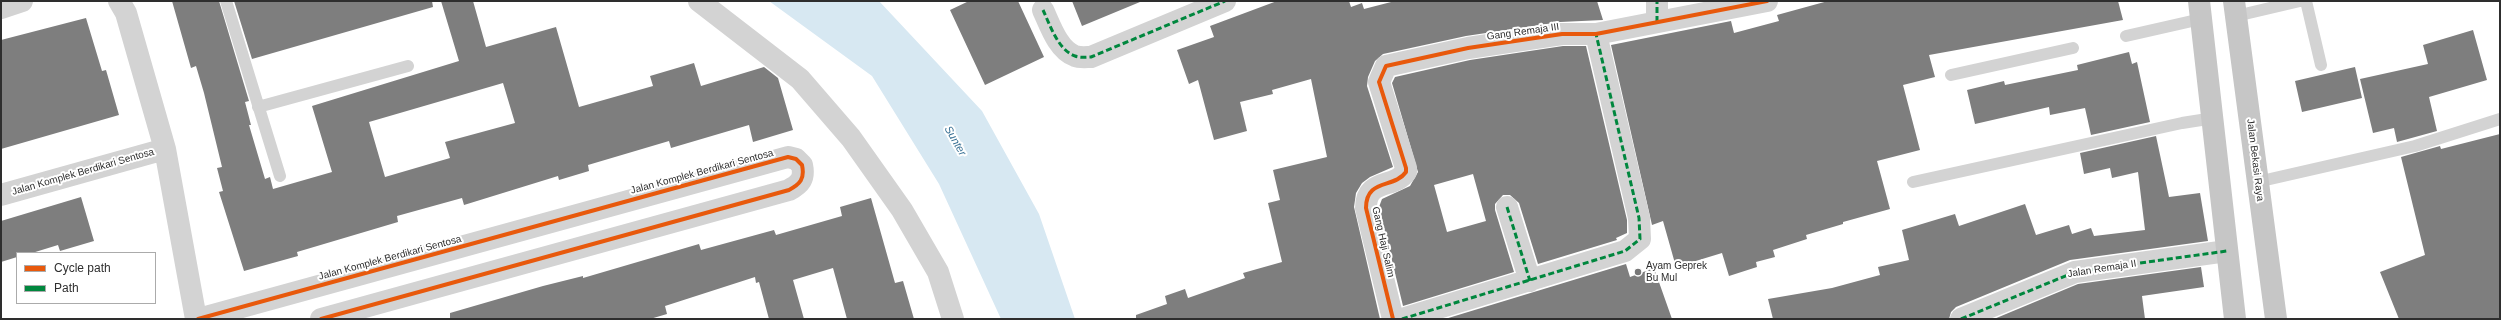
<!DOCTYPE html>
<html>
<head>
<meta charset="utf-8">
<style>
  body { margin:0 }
  #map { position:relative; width:2501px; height:320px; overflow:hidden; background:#fff; font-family:Helvetica,sans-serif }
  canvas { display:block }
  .frame { position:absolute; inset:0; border:2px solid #2e2e2e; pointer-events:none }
  .legend { position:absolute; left:16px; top:252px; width:140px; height:52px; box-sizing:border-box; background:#fff; border:1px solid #ababab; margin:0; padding:5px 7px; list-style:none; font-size:12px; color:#2e2e2e }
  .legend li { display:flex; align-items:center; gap:8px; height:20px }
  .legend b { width:20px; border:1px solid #ababab }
</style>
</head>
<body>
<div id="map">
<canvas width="2501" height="320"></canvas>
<div class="frame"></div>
<ul class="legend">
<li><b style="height:5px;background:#e8590c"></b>Cycle path</li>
<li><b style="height:5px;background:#00873e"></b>Path</li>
</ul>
</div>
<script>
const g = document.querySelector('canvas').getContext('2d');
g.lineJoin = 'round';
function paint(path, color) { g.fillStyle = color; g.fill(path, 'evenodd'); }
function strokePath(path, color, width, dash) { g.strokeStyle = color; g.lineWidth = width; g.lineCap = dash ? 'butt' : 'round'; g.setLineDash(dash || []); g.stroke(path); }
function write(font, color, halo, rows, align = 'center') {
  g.font = font + ' Helvetica,sans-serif'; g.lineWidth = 4; g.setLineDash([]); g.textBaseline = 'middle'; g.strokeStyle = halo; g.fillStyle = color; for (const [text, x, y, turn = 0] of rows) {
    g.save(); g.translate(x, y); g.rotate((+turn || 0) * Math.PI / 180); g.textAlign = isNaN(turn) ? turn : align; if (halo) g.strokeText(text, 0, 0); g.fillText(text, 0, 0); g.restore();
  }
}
const water = new Path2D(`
  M769 1H879L982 111 1039 214 1075 319H1001L939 184 872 76Z`);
const building = new Path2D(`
  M172 1H219L249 101 245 102 251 125H249L265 179 270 177 273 189 332 172 312 106 459 61 441 1H473L486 47 556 27 579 107 653 86 650 76 694 63 701 86 764 67 778 78 793 130 753 142 749 125 671 148 669 141 588 165 589 171 559 180 558 176 464 205 462 198 397 216 398 222 297 252 298 256 244 271 219 192 223 191 217 168 222 167 204 93 196 66 191 68ZM503 83 515 123 445 142 450 158 385 177 369 122Z
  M234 1H432L433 7 252 59Z
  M969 1H1018L1044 57 985 85 950 10Z
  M1072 1H1140V2L1082 26Z
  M1277 1H1349L1351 7 1362 3 1364 9 1395 1H1597L1603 20 1560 22 1466 36 1383 54 1375 61 1368 77 1367 86 1393 167 1370 177 1362 183 1356 193 1354 207 1380 319H1136V315L1167 304 1165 296 1185 289 1188 298 1245 278 1243 273 1282 262 1268 203 1280 200 1273 170 1327 157 1311 79 1272 90 1273 94 1240 102 1247 131 1214 140 1198 80 1189 84 1177 50 1214 37 1210 26Z
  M1828 1H2118L2123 20 1929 55 1935 77 1903 85 1920 150 1877 161 1890 209 1843 222V224L1806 235 1807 239 1773 250 1775 257 1756 262 1757 267 1729 276 1722 253 1676 267 1663 221 1652 225 1611 45 1731 21 1734 33 1779 21 1777 15Z
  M86 18 102 71 106 70 119 115 1 149V40Z
  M2473 30 2487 80 2429 97 2437 131 2397 142 2394 128 2373 133 2360 79 2428 64 2423 45Z
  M1563 46H1586L1627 220V233L1616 238 1617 240 1538 264 1519 203 1510 195H1503L1495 204V210L1514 272 1403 306 1379 207 1382 199 1410 186 1418 172 1392 83 1395 77 1470 60ZM1473 174 1486 221 1447 232 1434 185Z
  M2129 52 2132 64 2137 62 2150 122 2091 135 2085 108 2050 115 2049 107 1975 124 1967 90 2004 81 2005 85 2078 70 2077 65Z
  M2355 67 2362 98 2302 112 2295 81Z
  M2500 134V319H2399L2380 272 2425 255 2401 157 2440 146 2441 149Z
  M2156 136 2169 197 2200 193 2208 241 2070 260 1956 307 1951 312 1949 319H1773L1768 299 1832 288 1880 275 1878 267 1909 260 1902 230 1955 214 1959 226 2025 204 2036 235 2069 225 2072 234 2091 228 2094 236 2145 230 2138 172 2112 178 2110 168 2084 174 2080 153Z
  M81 197 94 241 60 251 58 245 32 253H17V257L1 262V221Z
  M871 198 895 283 903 281 914 319H847L833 268 793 280 804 319H769L759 282 756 283 755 277 665 306 667 314 650 319H450V313L543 286 583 276V278L699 244 701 250 774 230 776 235 842 216 840 207Z
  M1626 264 1630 277 1654 268 1672 319H1445Z
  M2201 267 2204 287 2142 296 2145 319H1994L2078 284Z`);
const service = new Path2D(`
  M226 1 280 176
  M2306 1 2321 65
  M2236 16 2300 1
  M2126 36 2201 19
  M1951 75 2073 48
  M258 107 408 66
  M1913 182 2182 123 2214 118
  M2257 182 2415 146 2500 119`);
const minor = new Path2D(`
  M119 1 126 13 165 149 196 319
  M699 1 800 79 851 138 902 210 938 272 953 319
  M1 8 22 1
  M1043 10C1050 25 1058 50 1075 56 1080 58 1087 57 1091 57L1225 1
  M1657 22V1
  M1 195 165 149
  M1507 207 1530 281
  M198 319 788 157 796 159 802 165C805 179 800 184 789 190L321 319
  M1393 319 1366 208C1366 178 1394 189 1406 172V168L1379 82 1386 66 1468 48 1562 34H1596L1767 1
  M1402 319 1625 251 1640 239 1639 218 1596 34
  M1961 319 2075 272 2227 251`);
const primary = new Path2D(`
  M2199 1 2235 319
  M2234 1 2276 319`);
const quiet = new Path2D(`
  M1043 10C1050 25 1058 50 1075 56 1080 58 1087 57 1091 57L1225 1
  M1657 22V1
  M1507 207 1530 281
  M1402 319 1625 251 1640 239 1639 218 1596 34
  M1961 319 2075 272 2227 251`);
const cycleway = new Path2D(`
  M198 319 788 157 796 159 802 165C805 179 800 184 789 190L321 319
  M1393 319 1366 208C1366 178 1394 189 1406 172V168L1379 82 1386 66 1468 48 1562 34H1596L1767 1`);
const markers = [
  [1638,272,4,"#777"]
];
const streetNames = [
  ["Gang Remaja III",1523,32,-8],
  ["Jalan Bekasi Raya",2255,160,83],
  ["Jalan Komplek Berdikari Sentosa",83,172,-16],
  ["Jalan Komplek Berdikari Sentosa",702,172,-15],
  ["Gang Haji Salim",1383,242,77],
  ["Jalan Komplek Berdikari Sentosa",390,258,-15],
  ["Jalan Remaja II",2102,269,-9]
];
const poiNames = [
  ["Ayam Geprek",1646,266],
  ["Bu Mul",1646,278]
];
const waterNames = [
  ["Sunter",955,141,60]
];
paint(water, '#d7e8f2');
paint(building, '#7e7e7e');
strokePath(service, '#d3d3d3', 12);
strokePath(minor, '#d3d3d3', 22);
strokePath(primary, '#c6c6c6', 22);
strokePath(quiet, '#00873e', 3, [6, 3]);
strokePath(cycleway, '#e8590c', 4);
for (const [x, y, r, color] of markers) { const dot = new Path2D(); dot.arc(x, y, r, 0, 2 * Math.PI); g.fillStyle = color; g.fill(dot); strokePath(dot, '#fff', 1.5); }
write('10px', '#2e2e2e', '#fff', streetNames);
write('10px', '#2e2e2e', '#fff', poiNames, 'left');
write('italic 11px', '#387094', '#fff', waterNames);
</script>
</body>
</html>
